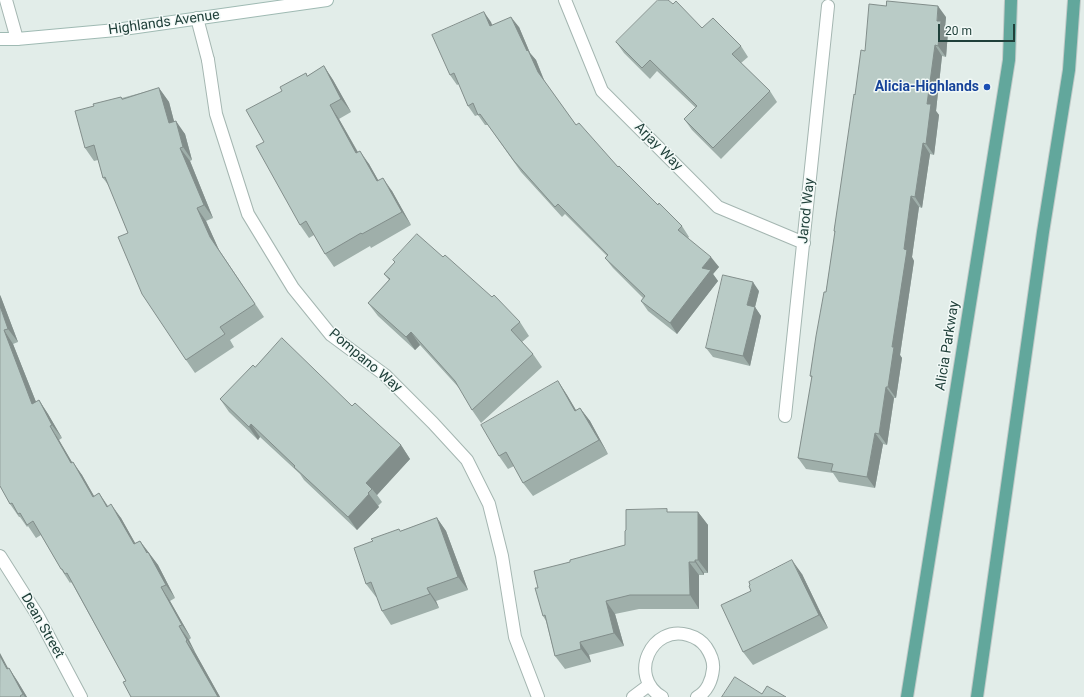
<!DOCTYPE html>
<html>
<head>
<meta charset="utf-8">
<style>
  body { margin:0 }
  #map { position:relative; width:1084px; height:697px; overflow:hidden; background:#e2ede9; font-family:Roboto,sans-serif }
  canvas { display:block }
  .scale { position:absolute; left:938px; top:24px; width:77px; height:18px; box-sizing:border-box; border:2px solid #20403a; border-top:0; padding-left:5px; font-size:12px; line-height:14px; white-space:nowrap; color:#20403a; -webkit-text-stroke:3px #f2f9f7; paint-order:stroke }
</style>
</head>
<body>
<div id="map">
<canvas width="1084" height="697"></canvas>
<div class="scale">20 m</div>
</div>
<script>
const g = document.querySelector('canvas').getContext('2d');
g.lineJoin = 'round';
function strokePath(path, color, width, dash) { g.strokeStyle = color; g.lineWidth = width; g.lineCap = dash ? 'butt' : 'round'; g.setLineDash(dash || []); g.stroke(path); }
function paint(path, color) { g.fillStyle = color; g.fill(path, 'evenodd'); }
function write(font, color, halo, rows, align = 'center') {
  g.font = font + ' Roboto,sans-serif'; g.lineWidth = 3; g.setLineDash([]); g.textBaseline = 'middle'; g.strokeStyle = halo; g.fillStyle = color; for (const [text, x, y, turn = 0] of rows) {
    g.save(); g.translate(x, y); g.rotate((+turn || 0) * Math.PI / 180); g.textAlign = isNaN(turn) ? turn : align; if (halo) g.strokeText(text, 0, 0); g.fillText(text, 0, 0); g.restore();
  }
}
const service = new Path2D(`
  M197 18 208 60`);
const minor = new Path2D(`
  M6 0 17 39
  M565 0 602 91 718 207 804 243
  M208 60 216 114 248 214 293 288 331 335 385 375 433 423 467 460 489 504 502 556 515 637 538 697
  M785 416 828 6
  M0 556 38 616 81 697
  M633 697 649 685
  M662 697C627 676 652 624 688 635 695 637 701 640 706 647 710 653 714 661 713 669 712 680 707 692 697 697`);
const secondary = new Path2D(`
  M0 39H17L116 30 327 0`);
const primary = new Path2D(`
  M907 697 1009 60 1011 0
  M977 697 1043 232 1069 70 1074 0`);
const wall = new Path2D(`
  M673 4 702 28 741 46 748 57 741 63 770 91 777 102 721 159 692 130 684 119 696 108 657 71 650 79 624 53 616 42Z
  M484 12 492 25 519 27 530 53 536 60 545 82 576 125 618 167 658 205 682 226 689 237 688 238 719 267 713 274 718 281 677 334 648 311 641 301 643 298 613 268 605 258 607 256 565 214 562 217 521 172 488 125H485L478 115 475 116 468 106 459 84 457 85 450 75Z
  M946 17 945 28 948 32 946 57 942 56 936 111 939 115 934 155 930 154 922 208 919 207 912 257 914 261 900 355 902 358 896 398H894L887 445 883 444 875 488 839 482 833 473 806 469 798 458 812 378 810 376 826 292 835 233 834 231 855 95 865 51Z
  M324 66 333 80 351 112 339 119 358 152 369 164 378 180 392 191 411 225 371 248 370 246 334 267 325 254 314 235 309 238 300 225 282 91Z
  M159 88 169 102 174 122 185 134 192 160 190 161 213 218 206 221 219 250 264 317 230 340 234 347 195 373 186 360 128 233 109 186 103 178 98 160 94 161 85 148 94 106 121 97 122 98Z
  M443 257 520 322 529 336 522 342 533 354 542 367 481 423 472 410 460 389 420 345 415 350 378 316 368 303 389 280 384 274 395 262 393 260Z
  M759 291 755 307 761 316 750 366 713 357 706 348Z
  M0 295 18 342 13 344 36 402 39 400 48 414 62 438 59 440 72 462 82 475 94 496 99 493 108 506 121 518 135 543 140 541 158 565 175 598 170 601 191 638 189 640 196 654 220 697H131L126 681 73 585 71 582 70 583 61 569 41 535 36 538 28 526 27 527 20 517H19L10 504 0 486Z
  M255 367 352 406 401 445 410 459 377 495 382 502 378 506 379 507 357 530 304 480 300 474 260 437 258 440 229 412 220 399Z
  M558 381 567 395 576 410 580 408 590 421 608 454 533 496 523 483 514 466 508 469 499 456Z
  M669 512H698L708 525V573H704V575H699V609H639L615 614 624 646 589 655 591 662 565 669 555 656 546 621 543 616 538 588 570 562 625 545Z
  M437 518 446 531 468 590 436 601 439 608 391 625 382 611 377 597H376L366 584 373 541 371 539 401 531Z
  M802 574 828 628 753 665 743 652Z
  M9 668 18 682 27 697H0Z`);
const shadedWall = new Path2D(`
  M938 6 946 17 945 28 948 32 946 57 938 46 937 21Z
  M484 12 491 22 497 37 490 26Z
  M511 17 519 27 530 53 536 60 545 83 538 72 527 51Z
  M935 45 942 56 936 111 939 115 934 155 926 144 927 104Z
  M324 66 333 80 351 112 341 99Z
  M159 88 169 102 178 136 169 123Z
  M330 105 339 119 366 167 356 153Z
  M176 121 185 134 192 160 183 147Z
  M923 143 930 154 922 208 915 197Z
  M180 148 190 161 213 218 204 205Z
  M360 151 369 164 386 194 377 181Z
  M383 178 392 191 411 225 402 212Z
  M911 196 919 207 912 257 914 261 900 355 902 358 896 398 888 387 892 347 904 249Z
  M197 208 206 221 219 250 264 317 210 237Z
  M711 257 719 267 713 274 718 281 677 334 670 323 702 268Z
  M753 282 759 291 755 307 761 316 750 366 743 356 747 305Z
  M0 295 1 297 18 342 8 329 0 306Z
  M4 330 13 344 42 417 32 404Z
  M411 332 420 345 415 350 406 337Z
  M558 381 567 395 584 424 575 411Z
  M886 387 894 398 887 445 879 434Z
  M39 400 48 414 62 438 52 425Z
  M580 408 590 421 608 454 599 440Z
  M251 424 260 437 258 440 249 427Z
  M50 426 59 440 80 476 71 463Z
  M875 433 883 444 875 488 867 477Z
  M401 445 410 459 377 495 372 489 366 483Z
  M73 462 82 475 102 510 93 497Z
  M99 493 108 507H107Z
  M369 494 379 507 357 530 348 517Z
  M111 504 121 518 143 557 134 544Z
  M698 512 708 525V573L698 560Z
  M437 518 446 531 468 590 458 577Z
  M140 541 158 565 175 598 166 585Z
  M695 560 704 573V575L695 562Z
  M792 560 802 574 828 628 819 615Z
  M689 562 699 575V609L690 595Z
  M161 587 170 601 191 638 182 625Z
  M427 588 436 601 439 608 430 594Z
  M606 601 615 614 624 646 614 633Z
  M179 626 189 640 196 654 187 640Z
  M186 641 196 654 220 697H218Z
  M580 642 589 655 591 662 581 649Z
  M0 653 16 683 7 669 0 656Z
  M9 668 18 682 27 697H25L23 694Z`);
const building = new Path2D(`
  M658 0H668L673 4 676 1 702 28 713 18 741 46 732 54 770 91 713 148 684 119 697 106 650 60 642 68 616 42Z
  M887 1 938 6 937 21H941L938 46 935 45 927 104H931L926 144 923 143 915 197 911 196 904 249 907 250 892 347H894L888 387H886L879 434 875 433 867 477 831 471 833 464 798 458 812 376H810L816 336 824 292H826L835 231H834L854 94 855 95 861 50 865 51 869 4 886 6Z
  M484 12 490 26 511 17 527 51 528 50 538 72 576 125 579 123 618 167 619 166 658 205 659 203 682 226 678 230 711 257 702 268 711 270 670 323 641 301 645 296 605 258 608 255 558 204 555 207 514 161 480 114 478 115 473 103 468 106 454 73 450 75 432 35Z
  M324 66 341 99 330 105 356 153 360 151 377 181 383 178 402 212 362 234 361 233 325 254 306 221 300 225 256 146 264 142 246 110 282 91 280 87 306 73 307 76Z
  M159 88 169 123 176 121 183 147 180 148 204 205 197 208 210 237 255 304 220 327 225 334 186 360 142 294 118 237 128 233 105 177 103 178 94 145 85 148 75 111 94 106 93 104 121 97 122 99Z
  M417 234 443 257 445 255 492 297 494 295 520 322 511 330 533 354 472 410 455 381 411 332 406 337 368 303 390 279 384 274 395 262 393 260Z
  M723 275 753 282 747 305 755 307 743 356 706 348Z
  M0 306 8 329 4 330 32 404 39 400 52 425 50 426 71 463 73 462 93 497 99 493 107 507 111 504 134 544 140 541 147 553 148 552 166 585 161 587 182 625 179 626 187 640 186 641 218 697H131L123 682 126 681 67 573 65 574 62 569H61L33 521 27 525 20 513 18 514 12 503 10 504 0 486Z
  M282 338 352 406 355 403 401 445 366 483 372 489 368 493 369 494 348 517 294 467 295 466 251 424 249 427 220 399 253 365 255 367Z
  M558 381 575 411 580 408 599 440 523 483 506 452 499 456 481 425Z
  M667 509V512H698V560H695V562H689L690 595H630L606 601 614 633 580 642 581 649 555 656 545 615 543 616 535 588H538L534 571 570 562V560L625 545V531L626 530V510Z
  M437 518 458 577 427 588 430 594 382 611 371 582 366 584 354 548 373 541 371 539 399 529 400 531Z
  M792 560 819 615 743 652 721 605 751 591 749 586 750 585 749 582Z
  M0 656 7 669 9 668 23 694 20 696 21 697H0Z
  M735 677 762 694 767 686 786 697H722Z`);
const markers = [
  [987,87,4,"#1a4fb4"]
];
const streetNames = [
  ["Highlands Avenue",164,23,-8],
  ["Arjay Way",658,147,45],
  ["Jarod Way",807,211,-84],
  ["Alicia Parkway",948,346,-81],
  ["Pompano Way",365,361,40],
  ["Dean Street",42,626,60]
];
const transitNames = [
  ["Alicia-Highlands",979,87]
];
strokePath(service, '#a4b6b1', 14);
strokePath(minor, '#a4b6b1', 14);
strokePath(secondary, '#9fbab3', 14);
strokePath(primary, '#c1cac8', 14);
strokePath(service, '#fff', 12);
strokePath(minor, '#fff', 12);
strokePath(secondary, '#fff', 12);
strokePath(primary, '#62a79c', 12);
paint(wall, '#9fafaa');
paint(shadedWall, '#828e8b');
paint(building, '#b9cbc6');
strokePath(building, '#828e8b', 1);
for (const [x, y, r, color] of markers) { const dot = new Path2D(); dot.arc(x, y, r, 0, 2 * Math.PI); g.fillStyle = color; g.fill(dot); strokePath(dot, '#f2f9f7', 1.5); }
write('14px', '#20403a', '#f2f9f7', streetNames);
write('bold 14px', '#164399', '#f2f9f7', transitNames, 'right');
</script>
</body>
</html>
